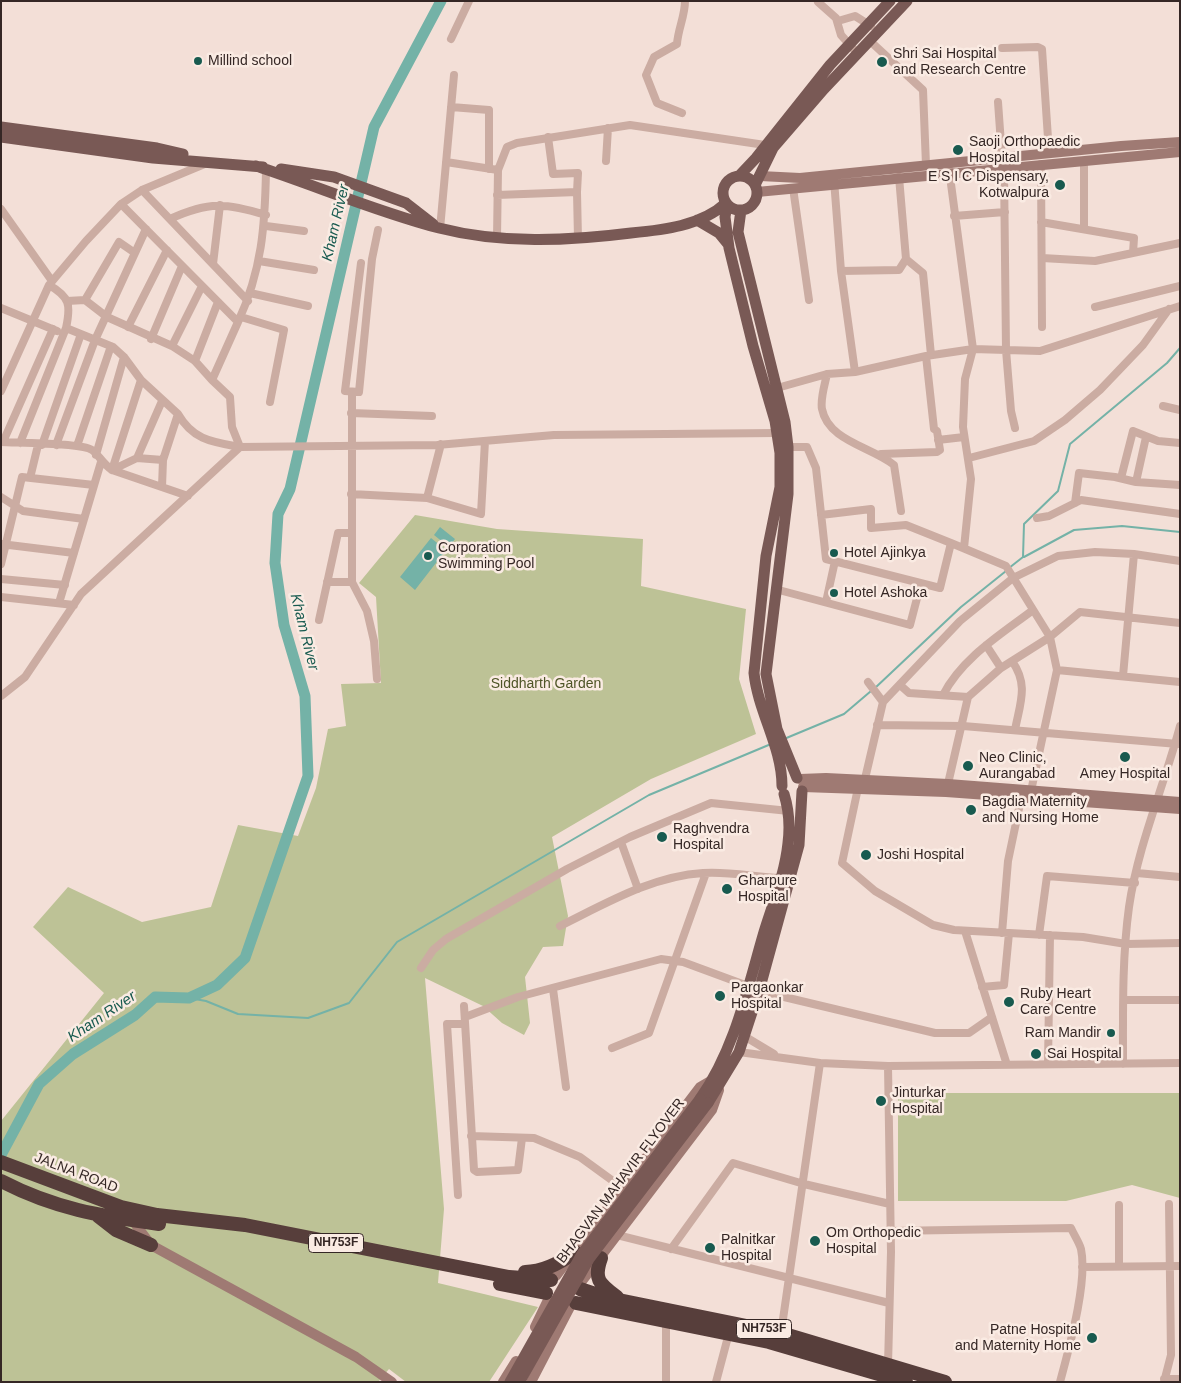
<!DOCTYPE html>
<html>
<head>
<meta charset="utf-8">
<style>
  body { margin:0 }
  #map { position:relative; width:1181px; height:1383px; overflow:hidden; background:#f3dfd7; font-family:Arial,sans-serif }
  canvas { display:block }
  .frame { position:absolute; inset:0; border:2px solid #352725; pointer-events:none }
</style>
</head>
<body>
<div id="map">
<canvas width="1181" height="1383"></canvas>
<div class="frame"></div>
</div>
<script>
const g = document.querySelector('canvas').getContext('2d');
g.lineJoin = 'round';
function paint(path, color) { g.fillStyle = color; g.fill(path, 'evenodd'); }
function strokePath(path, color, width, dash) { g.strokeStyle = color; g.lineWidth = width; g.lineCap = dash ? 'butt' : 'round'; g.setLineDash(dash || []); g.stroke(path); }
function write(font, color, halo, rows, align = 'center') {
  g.font = font + ' Arial,sans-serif'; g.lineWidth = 5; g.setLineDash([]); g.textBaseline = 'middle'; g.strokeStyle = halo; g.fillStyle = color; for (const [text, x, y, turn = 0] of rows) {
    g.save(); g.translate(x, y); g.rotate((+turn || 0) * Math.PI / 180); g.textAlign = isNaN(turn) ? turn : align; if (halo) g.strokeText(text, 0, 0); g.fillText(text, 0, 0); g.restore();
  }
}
const green = new Path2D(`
  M415 515 497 529 643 539 641 586 746 609 739 679 756 734 651 779 552 837 568 916 563 946 543 947 525 977 530 1023 524 1035 502 1023 483 1006 425 978 444 1209 438 1283 538 1307 489 1382H406L389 1369 378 1382H1V1121L104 993 33 927 68 887 142 922 211 907 238 825 298 836 316 788 328 729 346 726 341 684 381 683 376 597 359 583Z
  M898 1093H1180V1198L1132 1185 1066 1201H898Z`);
const water = new Path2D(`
  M440 527 455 539 449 547 434 535Z
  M431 538 446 550 415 590 400 577Z`);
const stream = new Path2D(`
  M1024 557 1074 530 1122 526 1180 532
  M1009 568 1023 557 1024 524 1058 491 1070 444 1167 363 1180 348
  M875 688 961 607 1006 571
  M784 739 844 714 871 691
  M189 998 206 1001 238 1014 308 1018 349 1003 397 942 649 795 771 744`);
const river = new Path2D(`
  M1 1155 39 1084 73 1054 135 1015 155 997 189 998 217 985 245 958 308 776 305 696 284 625 275 563 278 514 290 489 374 127 441 1`);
const street = new Path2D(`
  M818 2 836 18 841 35 858 54
  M838 21 855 16 871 26
  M451 39 469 1
  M870 41 923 90 926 165
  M1002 48 1038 47 1042 49 1049 153
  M998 102 1002 158
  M451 107 489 110V169
  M682 113 657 103 646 75 654 57 677 44C678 29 685 16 685 1
  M548 137 553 174 578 173 577 192
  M606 161 608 128
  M446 162 498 170 507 147 517 143 630 125 765 145
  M1041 164 1042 327
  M1004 168 1006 350 1011 411 1015 428
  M949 169 973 349 965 379 963 427 971 479 964 548
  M834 180 841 271 855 372
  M793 188 809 300
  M142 190 248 301
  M497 195 577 192 578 239
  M121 204 238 322 212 380 230 397 232 427 240 447
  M1 209 52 281
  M954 216 1005 212
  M170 219C209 201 226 203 266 215
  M1041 222 1134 238 1133 253
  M266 226 304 231
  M440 229 454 75
  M1084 229V161
  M497 238 498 170
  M1042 258 1095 261 1180 243
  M906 259 923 273 931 355
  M259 261 314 270
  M361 263 345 391 359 392 372 259 378 230
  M213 264 220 205
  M841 271 899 270 906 259 899 177
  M250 293 308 306
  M85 300 119 242 135 253
  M67 301 85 300 107 317 172 346 195 361 212 380
  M1095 307 1180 286
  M1 308 57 331
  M241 317 284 330 270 402
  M238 322C262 270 265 226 266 170
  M128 327 167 250
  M66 328 113 347 124 357 141 380 178 414 163 460 162 487
  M151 339 182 266
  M172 346 202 286
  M195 361 218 302
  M827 374C825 384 820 399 822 409 828 441 872 447 894 465L901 511
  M777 388 827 374 855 372 926 356 973 349 1040 351 1180 306
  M1 391 49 285 86 241 121 204 142 190 207 163
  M352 392V582L367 611 374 641 377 679
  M1163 406 1180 410
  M351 413 432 416
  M178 414C193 440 212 442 240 447
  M938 440 964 437
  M1 442C18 443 82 443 92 450 98 454 103 464 112 470L188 496
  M3 442 53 329
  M20 443 66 328C71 305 70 297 49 285
  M42 445 81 334
  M56 445 95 340 146 229
  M77 446 111 346
  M788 447H807L816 468 826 559 940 588 951 543 1006 566 1050 637 1057 670 1031 791
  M881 454 937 452 940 450 937 431 934 429 926 356
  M96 455 124 357
  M137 458 163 460
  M969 458 1034 441 1065 420 1100 390 1143 345 1169 309
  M112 470 141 380
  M112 470 137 458 162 401
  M30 478 38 445
  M1121 478 1133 431 1158 441 1180 443
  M1136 482 1146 437
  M351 494 427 498 441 444
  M1 497 23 511 84 519
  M427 498 481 514 485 441
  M1075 503 1079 473 1115 477 1136 482 1180 485
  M821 515 871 509V528L906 525 951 543
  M1037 518 1049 516 1081 500 1180 514
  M1 544 74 553
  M1 564 22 477 94 485
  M1 579 65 585
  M327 582H352
  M775 589 910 625 921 583
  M1 597 74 605
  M826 602 835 561
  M59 603 101 462
  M319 620 338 533H351
  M986 645 1001 668
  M1012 661C1029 685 1020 703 1015 730
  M1057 670 1180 682
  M1123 676 1134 554
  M868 682 883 702
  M900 685 909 693 968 697
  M943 695C962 658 1000 635 1033 610
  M1 696 25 677 81 594 240 447 437 445 554 435 777 433
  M877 725 963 726 1178 744
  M864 783 883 702 960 621 1013 578 1058 556 1095 552 1134 554 1180 561
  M858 788 842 863 875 891 933 925 954 930 1083 937 1126 944 1180 943
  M947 788 968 697 1001 668 1050 637 1080 612 1180 623
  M621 842 638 889
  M1137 873 1180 877
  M560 926C605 904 652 876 703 873 728 871 755 877 780 878
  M965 931 1007 1065
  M1002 933 1008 861 1021 799
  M1039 935 1047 876 1135 883
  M421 968 433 950 446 939 567 869 630 837 711 803 789 811
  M982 987 1004 985 1009 933
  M553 989 566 1087
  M759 991 935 1033H969L992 1017
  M1124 1000H1180
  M464 1006 474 1170 477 1172 518 1170 522 1138
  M465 1017 518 997 661 959 683 962 748 986
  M744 1036 774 1054
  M612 1048 649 1033 706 873
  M739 1052 820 1063 888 1066 1180 1063
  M1048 1064 1050 935
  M1123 1064C1123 1012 1122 958 1129 907 1138 845 1164 786 1180 726
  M888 1066 891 1252 888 1365
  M471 1136 534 1138 580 1157 624 1189
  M458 1195 447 1024H465
  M1119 1205V1266
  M890 1231 1071 1228C1074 1235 1079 1242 1081 1249 1088 1282 1069 1348 1060 1382
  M617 1235 889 1303
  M671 1249 733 1163 804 1184 890 1204
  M1082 1267 1180 1266
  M666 1320V1382
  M781 1333 820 1063
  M1164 1379H1180
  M716 1382 729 1333
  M1164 1382 1171 1355 1169 1204`);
const secondary = new Path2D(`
  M760 176 800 178 1121 146 1180 142
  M757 192 1180 152
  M800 779 826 778 948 784 1180 802
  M803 787 946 792 1180 809
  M130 1217 151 1245 356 1357 392 1382
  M556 1276 700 1087 712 1080
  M579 1285 712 1110 719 1090
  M535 1327 548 1300
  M503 1382 516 1361
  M531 1382 570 1307`);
const primary = new Path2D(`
  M1 127 157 148 183 154
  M1 137 153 158 263 167
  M256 166C317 186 377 212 439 228 501 244 568 241 631 233 663 230 701 226 726 203
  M281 169 334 177 406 203 433 224
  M739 176 756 158 830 65 890 1
  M723 193a17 17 0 1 1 34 0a17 17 0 1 1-34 0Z
  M755 185 773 148 824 89 907 1
  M727 204 725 217 729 248 753 346 775 421 780 453V487L766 556 754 673C758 712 782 747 782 786
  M741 210 738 232 785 422 788 447V494L766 674 777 729 797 778
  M697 220 719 233 728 244
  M700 1099C735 1049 747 990 764 932 773 903 785 873 788 843 790 827 789 810 784 794
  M708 1103 739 1052 759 991 799 845 802 791`);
const highway = new Path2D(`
  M1 1162 121 1207 157 1215 245 1225 509 1277 551 1280
  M1 1181C55 1209 100 1216 159 1224
  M98 1216 116 1230 151 1245
  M601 1258C593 1280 600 1284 617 1297
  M525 1272C544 1272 560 1263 575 1252
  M500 1284 546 1293
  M580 1289 604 1297 781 1333 945 1382
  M576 1303 769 1342 906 1382`);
const primaryBridge = new Path2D(`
  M520 1381 589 1259 708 1103
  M510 1382 582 1254 700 1099`);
const markers = [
  [198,61,5,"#185a4f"],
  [882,62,6,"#185a4f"],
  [958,150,6,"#185a4f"],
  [1060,185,6,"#185a4f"],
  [834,553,5,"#185a4f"],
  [428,556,5,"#185a4f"],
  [834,593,5,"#185a4f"],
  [1125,757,6,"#185a4f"],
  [968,766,6,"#185a4f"],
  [971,810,6,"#185a4f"],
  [662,837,6,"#185a4f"],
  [866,855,6,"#185a4f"],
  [727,889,6,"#185a4f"],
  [720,996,6,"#185a4f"],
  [1009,1002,6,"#185a4f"],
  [1111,1033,5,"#185a4f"],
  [1036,1054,6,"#185a4f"],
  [881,1101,6,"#185a4f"],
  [815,1241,6,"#185a4f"],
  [710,1248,6,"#185a4f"],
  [1092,1338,6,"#185a4f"]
];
const shields = [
  [336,1243,55],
  [764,1329,55]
];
const shieldNames = [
  ["NH753F",336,1243],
  ["NH753F",764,1329]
];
const poiNames = [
  ["Shri Sai Hospital",893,54],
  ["and Research Centre",893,70],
  ["Millind school",208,61],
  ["Saoji Orthopaedic",969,142],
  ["Hospital",969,158],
  ["E S I C Dispensary,",1049,177,"right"],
  ["Kotwalpura",1049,193,"right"],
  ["Corporation",438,548],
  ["Swimming Pool",438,564],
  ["Hotel Ajinkya",844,553],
  ["Hotel Ashoka",844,593],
  ["Neo Clinic,",979,758],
  ["Aurangabad",979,774],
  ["Amey Hospital",1125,774,"center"],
  ["Bagdia Maternity",982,802],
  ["and Nursing Home",982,818],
  ["Raghvendra",673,829],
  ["Hospital",673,845],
  ["Joshi Hospital",877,855],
  ["Gharpure",738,881],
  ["Hospital",738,897],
  ["Pargaonkar",731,988],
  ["Hospital",731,1004],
  ["Ruby Heart",1020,994],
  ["Care Centre",1020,1010],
  ["Ram Mandir",1101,1033,"right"],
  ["Sai Hospital",1047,1054],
  ["Jinturkar",892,1093],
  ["Hospital",892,1109],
  ["Om Orthopedic",826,1233],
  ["Hospital",826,1249],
  ["Palnitkar",721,1240],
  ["Hospital",721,1256],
  ["Patne Hospital",1081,1330,"right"],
  ["and Maternity Home",1081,1346,"right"]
];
const parkNames = [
  ["Siddharth Garden",546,684]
];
const streetNames = [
  ["JALNA ROAD",76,1173,21],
  ["BHAGVAN MAHAVIR FLYOVER",621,1181,-53]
];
const waterNames = [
  ["Kham River",336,223,-77],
  ["Kham River",304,632,76],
  ["Kham River",102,1017,-34]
];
paint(green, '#bdc296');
paint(water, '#74b2a7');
strokePath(stream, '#74b2a7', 2);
strokePath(river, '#74b2a7', 11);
strokePath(street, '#cbaca2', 8);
strokePath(secondary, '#9f7a73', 10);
strokePath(primary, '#795955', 11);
strokePath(highway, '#573e3b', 14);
strokePath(primaryBridge, '#795955', 11);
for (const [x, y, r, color] of markers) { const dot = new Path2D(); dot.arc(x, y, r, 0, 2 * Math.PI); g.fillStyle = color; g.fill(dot); strokePath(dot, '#faebe3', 2); }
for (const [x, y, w] of shields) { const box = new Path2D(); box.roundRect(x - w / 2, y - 9.5, w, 19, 4); g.fillStyle = '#faebe3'; g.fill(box); strokePath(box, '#352725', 1); }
write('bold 12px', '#352725', null, shieldNames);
write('14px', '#352725', '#faebe3', poiNames, 'left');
write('14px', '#4f5527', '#faebe3', parkNames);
write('14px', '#352725', '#faebe3', streetNames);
write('italic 15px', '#185a4f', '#faebe3', waterNames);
</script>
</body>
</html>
